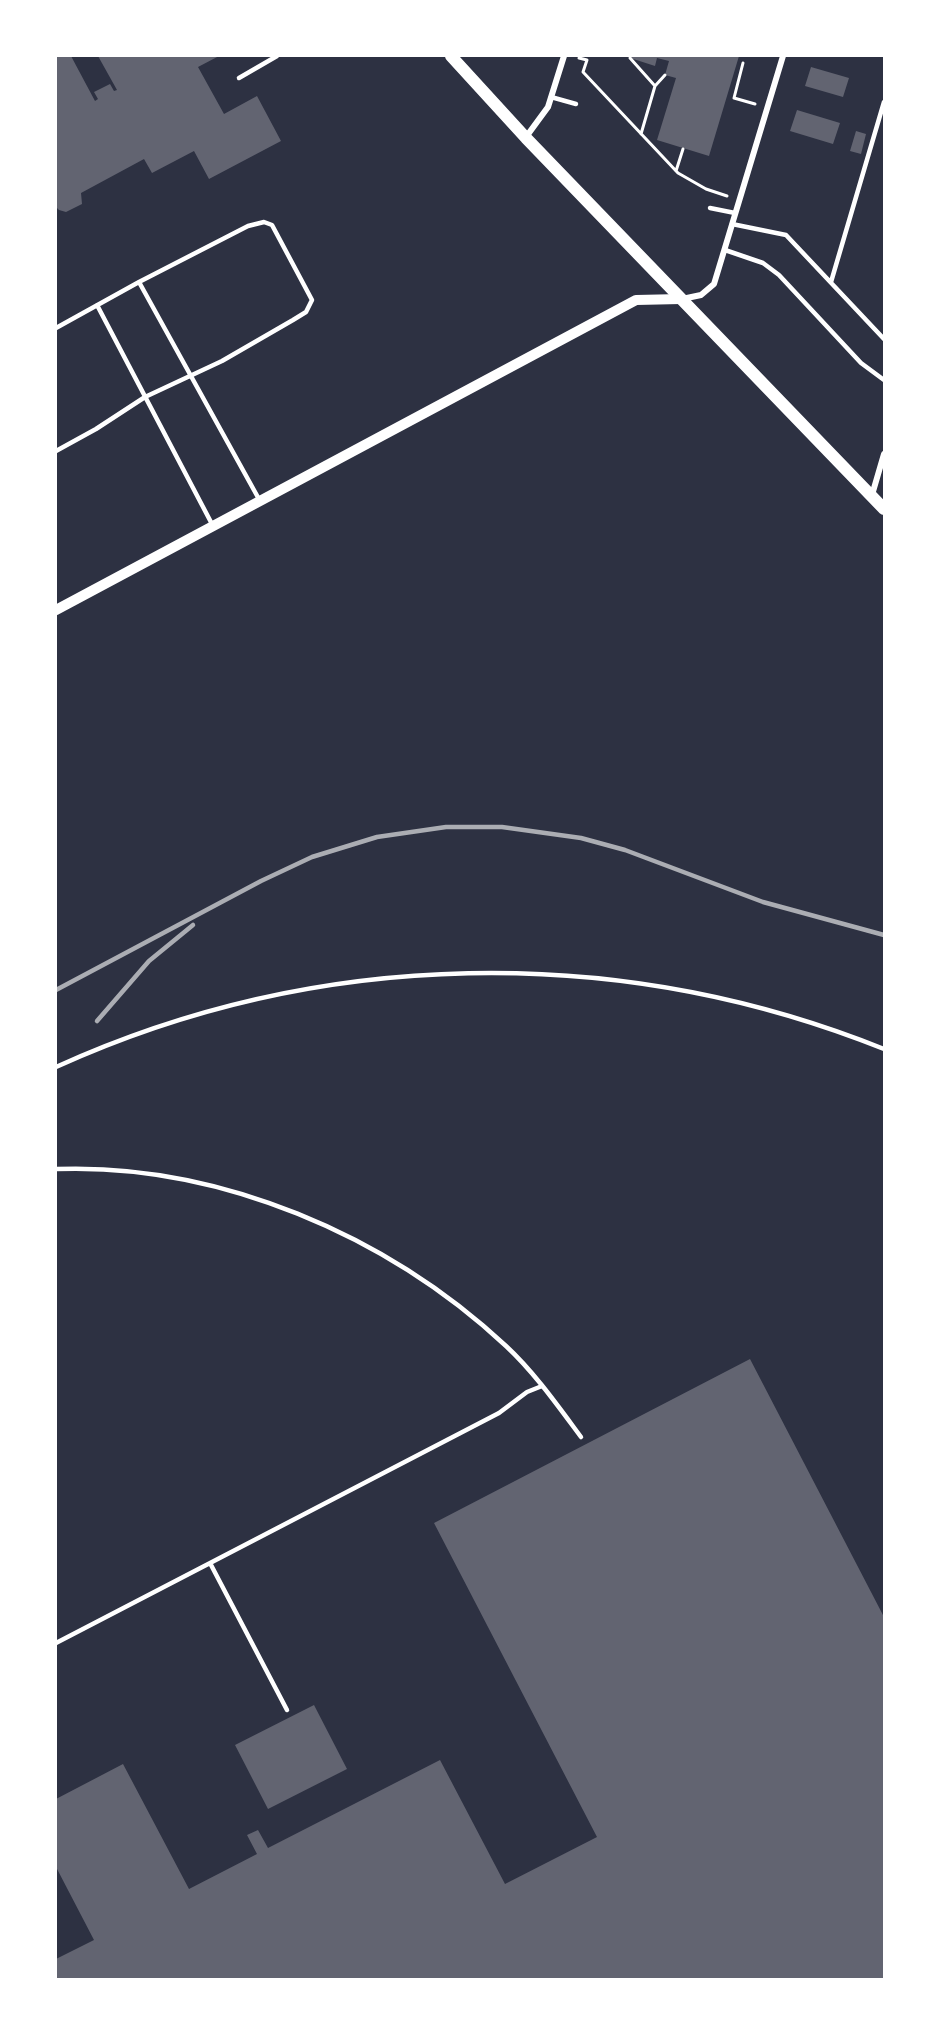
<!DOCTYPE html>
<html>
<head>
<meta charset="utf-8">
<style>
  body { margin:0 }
  #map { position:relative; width:940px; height:2035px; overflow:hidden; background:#2d3142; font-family:"Space Grotesk",sans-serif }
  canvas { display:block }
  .frame { position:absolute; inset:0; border:57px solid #fff; pointer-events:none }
</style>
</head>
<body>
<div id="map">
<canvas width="940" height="2035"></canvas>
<div class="frame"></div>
</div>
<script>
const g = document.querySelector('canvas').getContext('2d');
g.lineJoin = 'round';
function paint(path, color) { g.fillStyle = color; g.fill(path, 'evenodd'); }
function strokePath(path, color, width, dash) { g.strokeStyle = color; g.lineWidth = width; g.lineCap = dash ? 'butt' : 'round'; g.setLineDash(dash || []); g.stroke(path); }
const building = new Path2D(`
  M56 56H71L95 101 98 99 94 92 110 84 114 91 117 90 98 56H219L198 67 224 114 257 96 281 141 209 179 194 151 152 173 144 159 81 193 82 204 66 212 59 210 56 207Z
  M624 56H739L709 156 657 140 676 78 665 75 669 61 657 58 655 66Z
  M811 67 849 78 843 97 805 86Z
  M797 110 840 123 833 144 790 131Z
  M856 131 866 134 861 154 850 151Z
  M750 1359 884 1617V1980H56V1959L94 1940 56 1867V1799L123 1764 189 1889 257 1854 247 1835 258 1830 268 1848 440 1760 505 1884 597 1837 434 1523Z
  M314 1705 347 1769 268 1809 235 1745Z`);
const path = new Path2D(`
  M579 58 587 60 583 72 678 173 706 189 727 196
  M630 58 655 86 641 134
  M743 63 734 98 755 104
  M655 86 665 75
  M676 171 683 149`);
const service = new Path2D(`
  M239 78 277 56
  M551 97 576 104
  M710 208 735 213
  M732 224 786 235 884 339
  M725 250 763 263 779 275 861 363 884 380
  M831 282 884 102
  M97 305 213 526
  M56 328 139 282 260 501
  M56 451 96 429 145 397 222 361 293 320 306 312 312 300 272 225 264 222 248 226 139 282
  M56 1067C318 948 617 942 884 1049
  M56 1169C219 1163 387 1235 506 1346 534 1372 558 1406 581 1437
  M210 1563 287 1710
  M56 1643 499 1413 527 1392 542 1386`);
const minor = new Path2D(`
  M526 137 548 107 564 56
  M682 299 701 295 714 284 783 56
  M872 495 884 454`);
const tertiary = new Path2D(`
  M56 610 636 300 681 299`);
const secondary = new Path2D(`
  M451 56 526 138 884 509`);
const rail = new Path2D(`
  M56 990 261 881 312 857 377 837 446 827H502L581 838 625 850 763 902 884 935
  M97 1021 149 961 193 925`);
paint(building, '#626471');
strokePath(path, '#fff', 3);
strokePath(service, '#fff', 4.5);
strokePath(minor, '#fff', 6);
strokePath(tertiary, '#fff', 10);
strokePath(secondary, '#fff', 12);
strokePath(rail, '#abadb3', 4.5);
</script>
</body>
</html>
